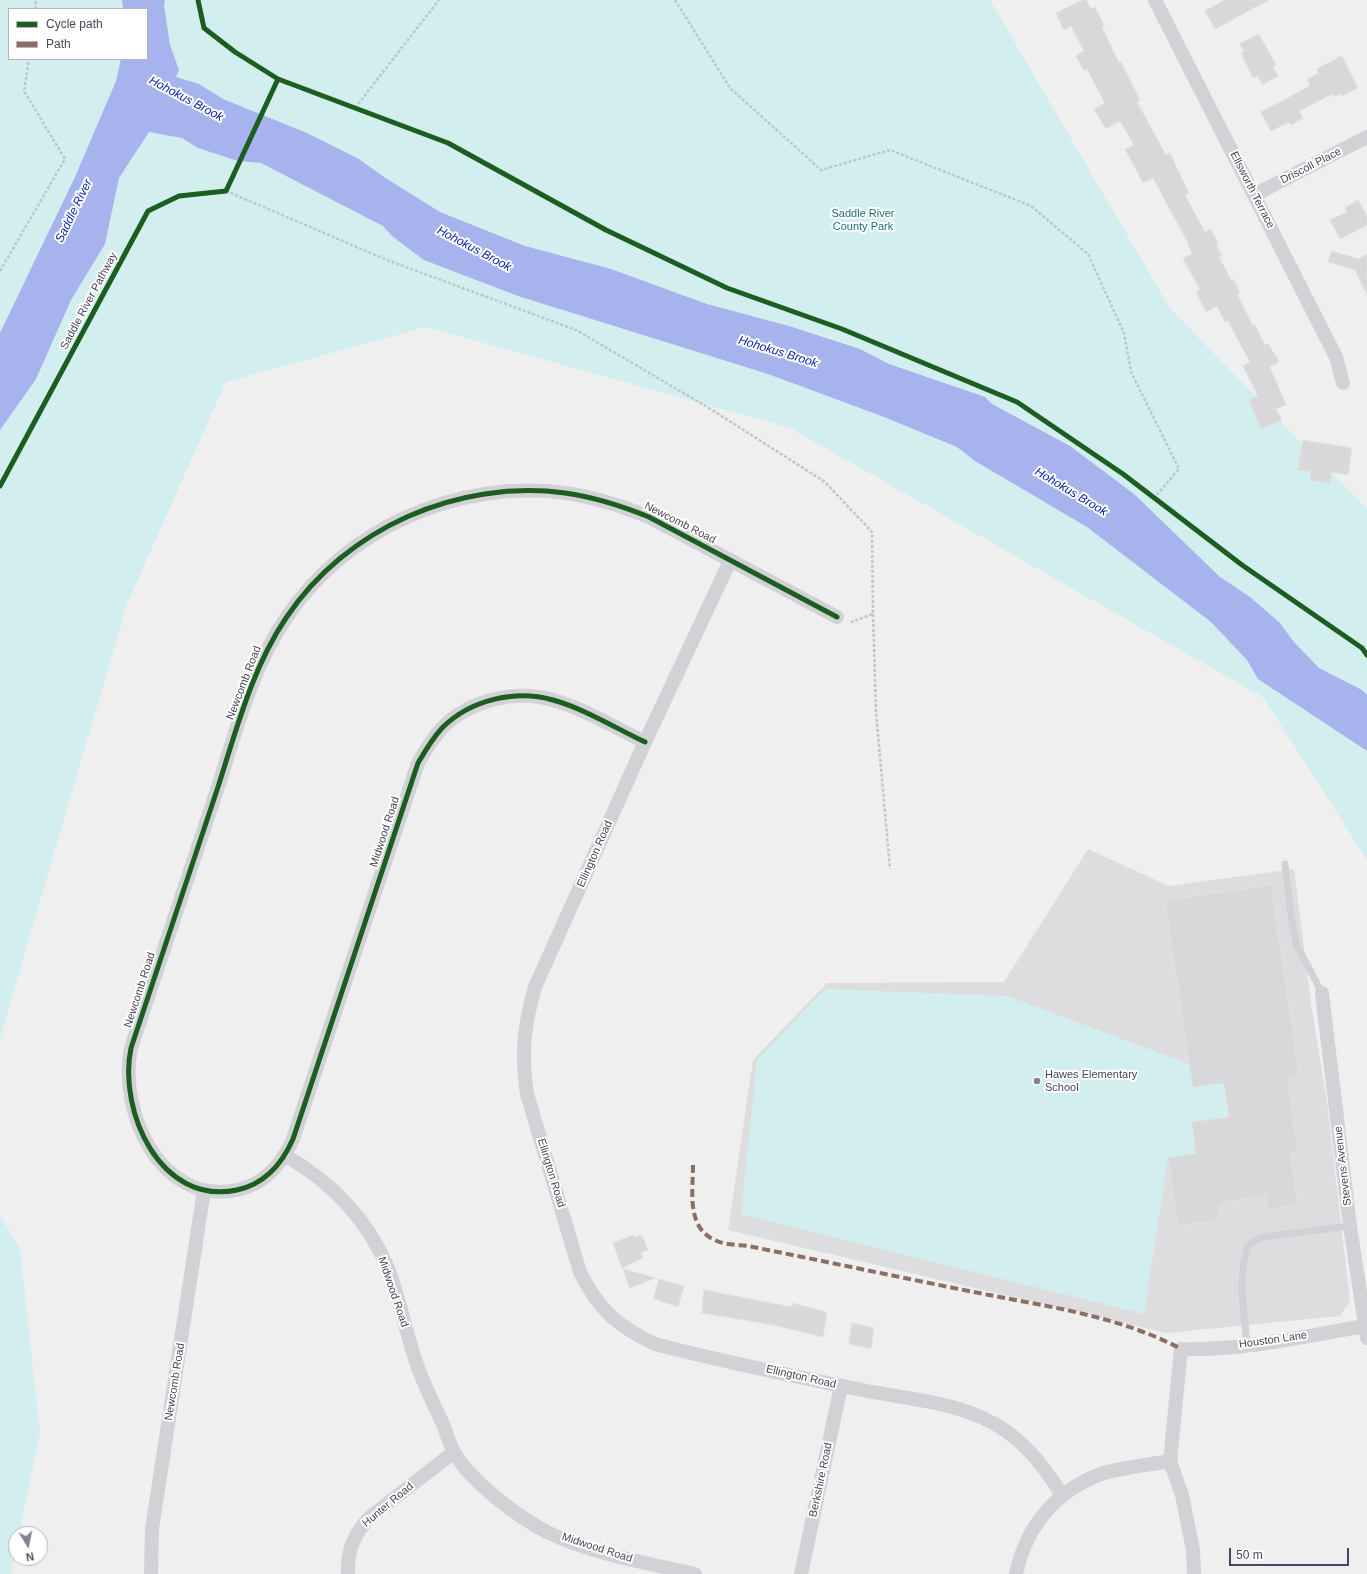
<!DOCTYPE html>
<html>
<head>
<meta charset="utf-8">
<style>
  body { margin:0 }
  #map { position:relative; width:1367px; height:1574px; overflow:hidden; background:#efefef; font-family:Arial,sans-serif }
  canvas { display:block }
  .legend { position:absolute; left:8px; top:8px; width:140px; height:52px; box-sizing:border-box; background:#fff; border:1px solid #b6b5bd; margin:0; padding:5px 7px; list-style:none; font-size:12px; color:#48465b }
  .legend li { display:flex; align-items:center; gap:8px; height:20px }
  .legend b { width:20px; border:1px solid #b6b5bd }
  .north { position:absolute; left:8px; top:1526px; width:40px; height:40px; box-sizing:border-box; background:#fff; border:1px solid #b6b5bd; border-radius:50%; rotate:170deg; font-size:11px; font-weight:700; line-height:16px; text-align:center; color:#48465b }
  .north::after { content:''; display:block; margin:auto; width:14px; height:18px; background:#82818f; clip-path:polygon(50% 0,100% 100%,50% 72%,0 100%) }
  .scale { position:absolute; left:1229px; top:1548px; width:120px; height:18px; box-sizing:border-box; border:2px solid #48465b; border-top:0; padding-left:5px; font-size:12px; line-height:14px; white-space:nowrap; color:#48465b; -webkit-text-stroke:3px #fff; paint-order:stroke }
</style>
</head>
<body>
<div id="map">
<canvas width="1367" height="1574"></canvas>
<ul class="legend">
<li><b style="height:5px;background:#1b5e20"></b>Cycle path</li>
<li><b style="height:5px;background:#8d6e63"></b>Path</li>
</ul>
<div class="north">N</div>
<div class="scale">50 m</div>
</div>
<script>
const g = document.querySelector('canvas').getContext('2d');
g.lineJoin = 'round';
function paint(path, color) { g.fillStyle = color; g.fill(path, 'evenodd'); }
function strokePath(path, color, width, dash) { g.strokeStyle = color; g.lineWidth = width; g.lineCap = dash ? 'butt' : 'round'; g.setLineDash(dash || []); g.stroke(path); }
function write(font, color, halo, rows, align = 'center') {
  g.font = font + ' Arial,sans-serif'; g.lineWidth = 4; g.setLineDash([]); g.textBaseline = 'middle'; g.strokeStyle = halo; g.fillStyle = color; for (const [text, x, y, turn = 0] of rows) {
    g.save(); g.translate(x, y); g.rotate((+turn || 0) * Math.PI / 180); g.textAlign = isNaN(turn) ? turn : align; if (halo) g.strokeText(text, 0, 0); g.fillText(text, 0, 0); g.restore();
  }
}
const education = new Path2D(`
  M1088 849 1169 886 1294 869 1311 1004 1327 1102 1350 1301 1340 1316 1166 1333 728 1230 753 1060 827 983 1004 982Z`);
const green = new Path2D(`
  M0 0H990L1171 310 1367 509V860L1263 697 790 428 426 327 226 382 127 604 0 1038ZM9 9H147V59H9Z
  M825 989 1007 996 1189 1064 1193 1087 1224 1083 1229 1117 1192 1122 1196 1154 1168 1158 1144 1314 741 1214 757 1060Z
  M0 1216 20 1248 40 1433 19 1534H16V1549L11 1574H0Z`);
const water = new Path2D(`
  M122 0H165L164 5 170 45 179 70 176 77 199 84 223 99 307 133 359 159 384 177 440 212 525 246 611 269 707 304 789 326 860 349 889 364 985 397 992 404 1070 446 1134 494 1220 577 1250 597 1280 623 1293 641 1319 668 1362 690 1367 695V751L1258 679 1247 660 1211 622 1087 527 975 461 957 447 884 417 768 374 518 296 424 260 392 236 383 226 261 163 238 161 198 148 182 138 149 132 119 178 105 244 71 300 36 379 0 430V333L75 177 116 81 121 59H147V9H123Z`);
const building = new Path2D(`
  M1083 0H1086L1091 9 1095 7 1104 25 1102 26 1108 40 1119 63 1121 62 1140 100 1137 102 1166 155 1170 153 1189 193 1185 195 1205 232 1211 229 1218 244 1216 245 1222 256 1219 257 1231 280 1233 279 1240 293 1237 294 1253 326 1255 325 1265 345 1268 343 1279 362 1270 367 1286 405 1276 409 1282 420 1261 429 1249 400 1258 396 1243 366 1250 362 1228 321 1225 322 1217 306 1206 312 1196 292 1200 290 1183 258 1192 254 1187 241 1153 178 1143 183 1125 149 1134 145 1120 121 1106 129 1094 109 1105 103 1087 69 1084 71 1076 56 1084 51 1071 26 1064 30 1056 13Z
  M1225 0H1269L1215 29 1205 11Z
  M1259 34 1276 65 1273 67 1278 76 1262 85 1258 76 1253 78 1241 53 1244 52 1240 44Z
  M1342 56 1358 88 1342 96 1341 93 1334 97 1332 94 1299 111 1303 118 1291 125 1289 122 1271 131 1261 112 1310 86 1307 79 1319 73 1317 69Z
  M1358 200 1367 216V225L1340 239 1330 220 1347 212 1345 208Z
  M1332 251 1358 259 1367 254V295L1355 270 1328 262Z
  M1303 440 1352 448 1348 475 1332 472 1330 483 1310 480 1311 472 1298 470Z
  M1271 885 1299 1075 1287 1077 1298 1152 1290 1153 1298 1205 1268 1209 1266 1196 1218 1203 1220 1220 1178 1226 1168 1158 1196 1154 1192 1122 1229 1117 1224 1083 1193 1087 1165 901Z
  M634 1235 635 1237 642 1235 648 1250 641 1253 643 1258 622 1268 613 1243Z
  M623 1269 656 1278 630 1288Z
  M659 1279 684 1286 678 1307 654 1299Z
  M704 1290 792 1307V1303L827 1312 823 1337 773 1325 702 1313Z
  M852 1323 874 1328 871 1349 849 1344Z`);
const path = new Path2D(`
  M198 0 204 28 235 52 278 79 448 143 606 230 727 288 842 329 1017 402 1123 474 1242 565 1362 648 1367 655
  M675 0 730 88 821 170 890 150 1031 206 1088 254 1124 333 1131 372 1179 469 1154 498
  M35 9 36 0
  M355 108 439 0
  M226 191 387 260 576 330 709 408 825 482 872 532 873 614 851 622
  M0 271 65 159 24 91 29 59
  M0 486 148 211 179 196 226 191 278 79
  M873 614 876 712 890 869`);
const lane = new Path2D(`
  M1285 864 1291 915 1296 943 1322 993
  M1247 1345C1244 1307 1237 1282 1248 1245L1263 1237 1350 1226`);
const street = new Path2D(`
  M1155 0 1336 357 1343 383
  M1254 195 1367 137
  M730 561 645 742 535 987C524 1025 521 1054 527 1094L580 1272C598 1309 618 1327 655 1344 723 1362 793 1376 862 1390 902 1398 946 1401 983 1418 1019 1434 1042 1463 1062 1495
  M645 742C615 728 585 709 553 700 515 689 470 700 442 728 432 739 425 751 418 763L293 1139C282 1164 265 1184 237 1190 160 1206 118 1111 131 1048 160 961 189 874 218 787 236 731 252 668 286 618 346 528 458 479 565 493 594 497 622 506 649 517L837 617
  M1322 993 1350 1226 1367 1338
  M286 1156C332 1182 369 1221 389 1271 400 1301 406 1332 416 1362 423 1382 432 1401 441 1420 446 1430 448 1442 454 1452 470 1481 518 1517 547 1532 592 1554 647 1563 695 1574
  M151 1574 152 1529 204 1190
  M348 1574C347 1550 354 1534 370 1517L454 1452
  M801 1574 841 1386
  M1016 1574C1026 1526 1057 1489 1104 1473 1125 1467 1149 1465 1170 1461
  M1194 1574 1193 1550 1182 1495 1170 1461 1181 1349C1242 1351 1305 1336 1365 1326`);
const quiet = new Path2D(`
  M693 1165C693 1195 685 1233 723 1243 731 1245 740 1245 748 1246 828 1262 908 1279 989 1295 1052 1307 1124 1318 1181 1349`);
const cycleway = new Path2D(`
  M198 0 204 28 235 52 278 79 448 143 606 230 727 288 842 329 1017 402 1123 474 1242 565 1362 648 1367 655
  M0 486 148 211 179 196 226 191 278 79
  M645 742C615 728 585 709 553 700 515 689 470 700 442 728 432 739 425 751 418 763L293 1139C282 1164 265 1184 237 1190 160 1206 118 1111 131 1048 160 961 189 874 218 787 236 731 252 668 286 618 346 528 458 479 565 493 594 497 622 506 649 517L837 617`);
const markers = [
  [1037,1081,4,"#82818f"]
];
const streetNames = [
  ["Driscoll Place",1311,166,-27],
  ["Ellsworth Terrace",1252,190,63],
  ["Saddle River Pathway",89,301,-62],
  ["Newcomb Road",680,523,27],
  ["Newcomb Road",244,683,-69],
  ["Midwood Road",385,832,-72],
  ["Ellington Road",595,854,-66],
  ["Newcomb Road",140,990,-72],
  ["Stevens Avenue",1343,1166,-97],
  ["Ellington Road",551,1173,73],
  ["Midwood Road",393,1292,71],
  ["Houston Lane",1273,1340,-8],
  ["Ellington Road",801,1377,13],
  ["Newcomb Road",175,1382,-81],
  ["Berkshire Road",821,1480,-78],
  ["Hunter Road",388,1505,-40],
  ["Midwood Road",597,1548,18]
];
const parkNames = [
  ["Saddle River",863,214],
  ["County Park",863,227]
];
const poiNames = [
  ["Hawes Elementary",1045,1075],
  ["School",1045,1088]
];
const waterNames = [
  ["Hohokus Brook",186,99,28],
  ["Saddle River",74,211,-64],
  ["Hohokus Brook",474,249,28],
  ["Hohokus Brook",778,352,17],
  ["Hohokus Brook",1071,492,31]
];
paint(education, '#dddddf');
paint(green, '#d2eeef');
paint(water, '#a7b3ed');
paint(building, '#d8d8db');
strokePath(building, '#e1e0e2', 1);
strokePath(path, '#bec6ca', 2.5, [3, 2]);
strokePath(lane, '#d2d2d6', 7);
strokePath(street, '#d2d2d6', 14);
strokePath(quiet, '#8d6e63', 4, [8, 4]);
strokePath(cycleway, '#1b5e20', 5);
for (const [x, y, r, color] of markers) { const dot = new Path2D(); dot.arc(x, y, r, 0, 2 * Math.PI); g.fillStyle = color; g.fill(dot); strokePath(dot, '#fff', 1.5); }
write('11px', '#48465b', '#fff', streetNames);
write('11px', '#17707c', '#fff', parkNames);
write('11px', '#48465b', '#fff', poiNames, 'left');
write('italic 12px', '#0c26a8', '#fff', waterNames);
</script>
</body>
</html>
